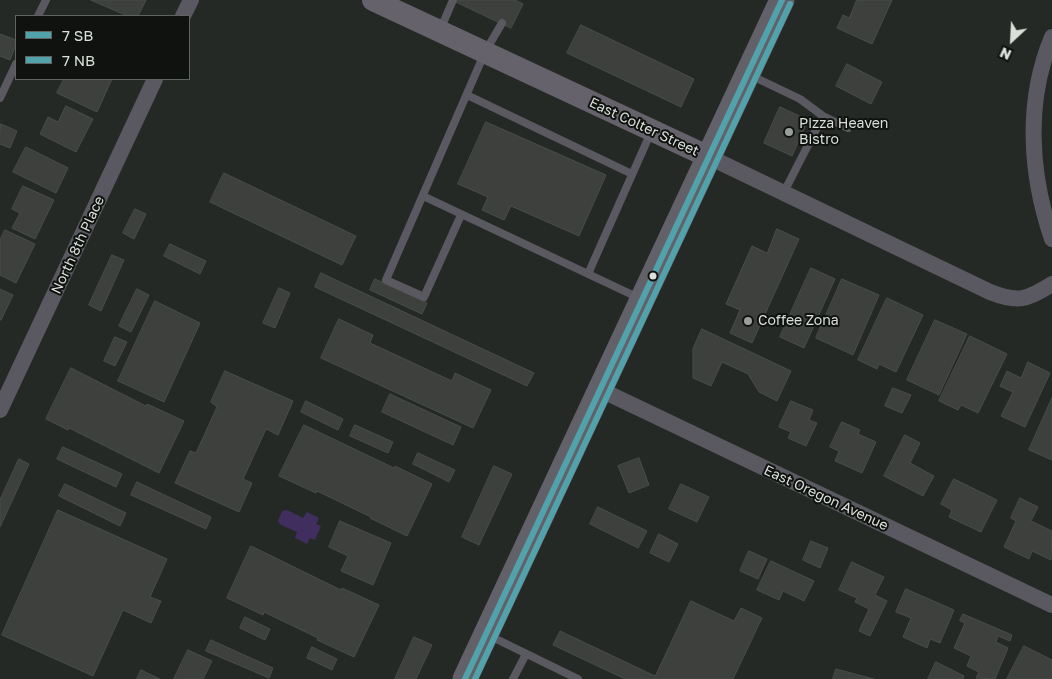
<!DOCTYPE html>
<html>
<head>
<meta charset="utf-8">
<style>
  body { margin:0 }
  #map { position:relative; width:1052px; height:679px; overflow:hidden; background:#252925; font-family:"Golos Text",sans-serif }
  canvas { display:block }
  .legend { position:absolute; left:15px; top:15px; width:175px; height:65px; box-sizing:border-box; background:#0f120f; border:1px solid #606460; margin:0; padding:6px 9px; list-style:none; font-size:15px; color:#dadfda }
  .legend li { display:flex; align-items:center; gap:10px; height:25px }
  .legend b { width:25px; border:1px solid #606460 }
  .north { position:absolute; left:987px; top:15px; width:50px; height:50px; -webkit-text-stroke:4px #0f120f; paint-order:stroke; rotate:205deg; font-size:14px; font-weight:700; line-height:20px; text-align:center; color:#dadfda }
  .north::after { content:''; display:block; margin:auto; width:18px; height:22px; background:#dadfda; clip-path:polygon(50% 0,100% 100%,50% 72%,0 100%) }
</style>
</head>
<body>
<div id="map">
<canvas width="1052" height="679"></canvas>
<ul class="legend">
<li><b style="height:6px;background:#52a2ab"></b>7 SB</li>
<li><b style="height:6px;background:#52a2ab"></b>7 NB</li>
</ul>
<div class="north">N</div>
</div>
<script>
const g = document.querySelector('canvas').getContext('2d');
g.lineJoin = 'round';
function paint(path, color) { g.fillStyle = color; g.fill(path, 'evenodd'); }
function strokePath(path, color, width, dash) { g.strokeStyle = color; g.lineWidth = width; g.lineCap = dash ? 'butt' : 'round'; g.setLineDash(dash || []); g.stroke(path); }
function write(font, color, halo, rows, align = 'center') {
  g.font = font + ' "Golos Text",sans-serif'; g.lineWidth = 4; g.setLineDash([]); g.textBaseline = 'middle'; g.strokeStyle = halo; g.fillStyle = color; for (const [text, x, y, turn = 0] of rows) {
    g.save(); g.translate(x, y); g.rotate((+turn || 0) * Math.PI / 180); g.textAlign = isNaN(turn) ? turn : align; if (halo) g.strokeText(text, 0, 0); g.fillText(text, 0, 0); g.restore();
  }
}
const water = new Path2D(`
  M287 510 303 518 307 512 319 518 316 524 321 526 315 540 310 538 307 544 295 538 297 532 281 525 278 521 282 511Z`);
const building = new Path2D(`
  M91 0H146L138 16H128Z
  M452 0H515L523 4 511 28Z
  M857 0H892L872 44 837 28 843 15 849 18Z
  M581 25 694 79 681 107 567 53Z
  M0 34 16 40V44L10 60 0 56Z
  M847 64 882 82 871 104 836 86Z
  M64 79H112L97 112 57 93Z
  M66 106 93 119 76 152 40 134 48 117 58 122Z
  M780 107 808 120 792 156 764 143Z
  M486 122 606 175 579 236 511 206 504 220 482 210 488 197 458 184Z
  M1 124 17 131 10 148 0 144Z
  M26 147 68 168 56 193 13 172Z
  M224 173 356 236 342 265 210 202Z
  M23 186 54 200 35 239 12 228 20 213 12 209Z
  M135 209 146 214 134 239 123 233Z
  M777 229 799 239 752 343 730 333 740 310 726 304 752 246 767 253Z
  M5 230 35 244 16 283 0 275V240Z
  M170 244 206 261 200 274 164 256Z
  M112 255 124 260 101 311 89 305Z
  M811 268 835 279 804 348 780 337Z
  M321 273 534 373 527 386 315 287Z
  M375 279 427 303 422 314 370 290Z
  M842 279 879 295 853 355 816 338Z
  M279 288 290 293 275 328 263 323Z
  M0 289 13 295 1 320H0Z
  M137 289 149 295 131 332 119 326Z
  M887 298 923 315 896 372 879 364 877 369 858 360Z
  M155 301 200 323 164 402 118 381Z
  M339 319 373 335 370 343 452 381 455 373 491 390 473 428 321 358Z
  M935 320 967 334 939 395 907 380Z
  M702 329 791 371 777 401 759 392 748 374 722 362 711 386 693 378V349Z
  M970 336 1007 354 978 413 961 405 958 410 939 401Z
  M115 337 127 342 115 366 104 361Z
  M1028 362 1050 373 1025 427 1001 416 1013 392 1000 386 1007 371 1021 378Z
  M71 368 146 406 147 404 184 421 159 473 69 428 68 430 46 419Z
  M225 371 293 401 278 435 266 429 243 479 252 483 239 512 175 483 190 451 196 453 217 407 211 402Z
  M893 388 911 395 902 413 885 406Z
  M390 394 461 427 453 445 382 412Z
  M1052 398V460L1029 450Z
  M306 401 343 419 338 430 301 412Z
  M791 401 813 410 809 420 817 423 806 446 788 438 791 432 779 427Z
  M842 422 860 430 858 434 876 442 862 473 835 461 839 451 830 447Z
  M304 425 394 468 395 466 432 484 407 536 370 518 371 517 317 491 316 493 279 476Z
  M355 425 393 442 388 453 350 436Z
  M905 435 920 443 910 463 934 476 923 496 884 476Z
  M63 447 122 474 116 487 57 459Z
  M418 453 455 470 449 482 413 464Z
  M639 458 649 485 629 493 618 466Z
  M19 459 29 464 0 527V500Z
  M494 466 512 474 479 545 462 537Z
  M954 479 997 500 981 532 949 517 952 510 941 504Z
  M137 482 211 517 206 529 131 495Z
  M65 484 126 513 120 526 59 496Z
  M681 484 709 497 697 522 669 509Z
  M1020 498 1038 507 1031 521 1052 531 1051 560 1032 551 1029 559 1004 547 1016 521 1011 518Z
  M598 507 647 531 638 548 590 524Z
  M58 510 167 559 150 597 161 601 151 623 123 610 93 676 2 635Z
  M340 521 391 543 373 585 341 571 348 556 329 547Z
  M659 534 678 544 669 562 650 553Z
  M811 541 828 548 820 568 803 560Z
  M251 546 341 590 342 588 379 605 354 657 317 640 318 638 264 612 263 615 227 598Z
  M749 551 767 559 758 579 740 571Z
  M771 561 814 581 804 601 783 591 779 600 757 590Z
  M852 562 884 577 875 595 887 601 870 636 859 631 869 609 855 602 857 598 839 590Z
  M906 589 954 610 940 643 930 639 927 648 903 637 911 618 896 612Z
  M691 601 734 621 741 608 762 618 733 679H625L553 645 560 631 655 676Z
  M963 614 1012 635 1010 641 998 636 996 642 1008 648 995 679 976 678 979 672 967 666 971 656 954 648 965 623 960 621Z
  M245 617 270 629 265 640 240 628Z
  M414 637 432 645 416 679H395Z
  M211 640 273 668 269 678 206 651Z
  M1024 646 1052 660V679H1007Z
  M312 647 337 659 332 670 307 658Z
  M188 650 212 661 203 679H174Z
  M936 662 964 676 963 679H928Z
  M836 669 874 679H833Z
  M141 670 160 679H137Z`);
const lane = new Path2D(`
  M38 16 46 0
  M441 28 453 0
  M752 76 800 99 823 116 784 192
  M467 95 632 174
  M0 98 16 64
  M823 116 848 128
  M423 196 639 298
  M461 215 424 297 386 280 485 52 502 23
  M588 274 651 132
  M488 635 578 679
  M513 679 526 654`);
const street = new Path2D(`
  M183 16 191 0
  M1052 37C1025 102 1030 174 1052 239
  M709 157 990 292C1018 303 1027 300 1052 284
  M601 390 1052 605
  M0 410 155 79`);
const secondary = new Path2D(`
  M373 0 709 157`);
const primary = new Path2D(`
  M465 679 782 0`);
const bus1 = new Path2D(`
  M465 679 782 0`);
const bus2 = new Path2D(`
  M475 679 790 4`);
const markers = [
  [789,132,5,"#9b9f9b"],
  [653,276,4.5,"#dadfda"],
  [748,321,5,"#9b9f9b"]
];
const poiNames = [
  ["Pizza Heaven",799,124],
  ["Bistro",799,140],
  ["Coffee Zona",758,321]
];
const streetNames = [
  ["East Colter Street",644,127,25],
  ["North 8th Place",78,245,-65],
  ["East Oregon Avenue",826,498,25]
];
paint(water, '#402e5f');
paint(building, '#3d403d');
strokePath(building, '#494d49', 1);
strokePath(lane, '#5a5860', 8);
strokePath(street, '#5a5860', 16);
strokePath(secondary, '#65626c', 22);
strokePath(primary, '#626069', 25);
strokePath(bus1, '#52a2ab', 6);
strokePath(bus2, '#52a2ab', 6);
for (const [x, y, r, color] of markers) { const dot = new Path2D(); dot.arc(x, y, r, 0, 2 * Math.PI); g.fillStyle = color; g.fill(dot); strokePath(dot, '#0f120f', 2); }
write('14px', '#dadfda', '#0f120f', poiNames, 'left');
write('14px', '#dadfda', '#0f120f', streetNames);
</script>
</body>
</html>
